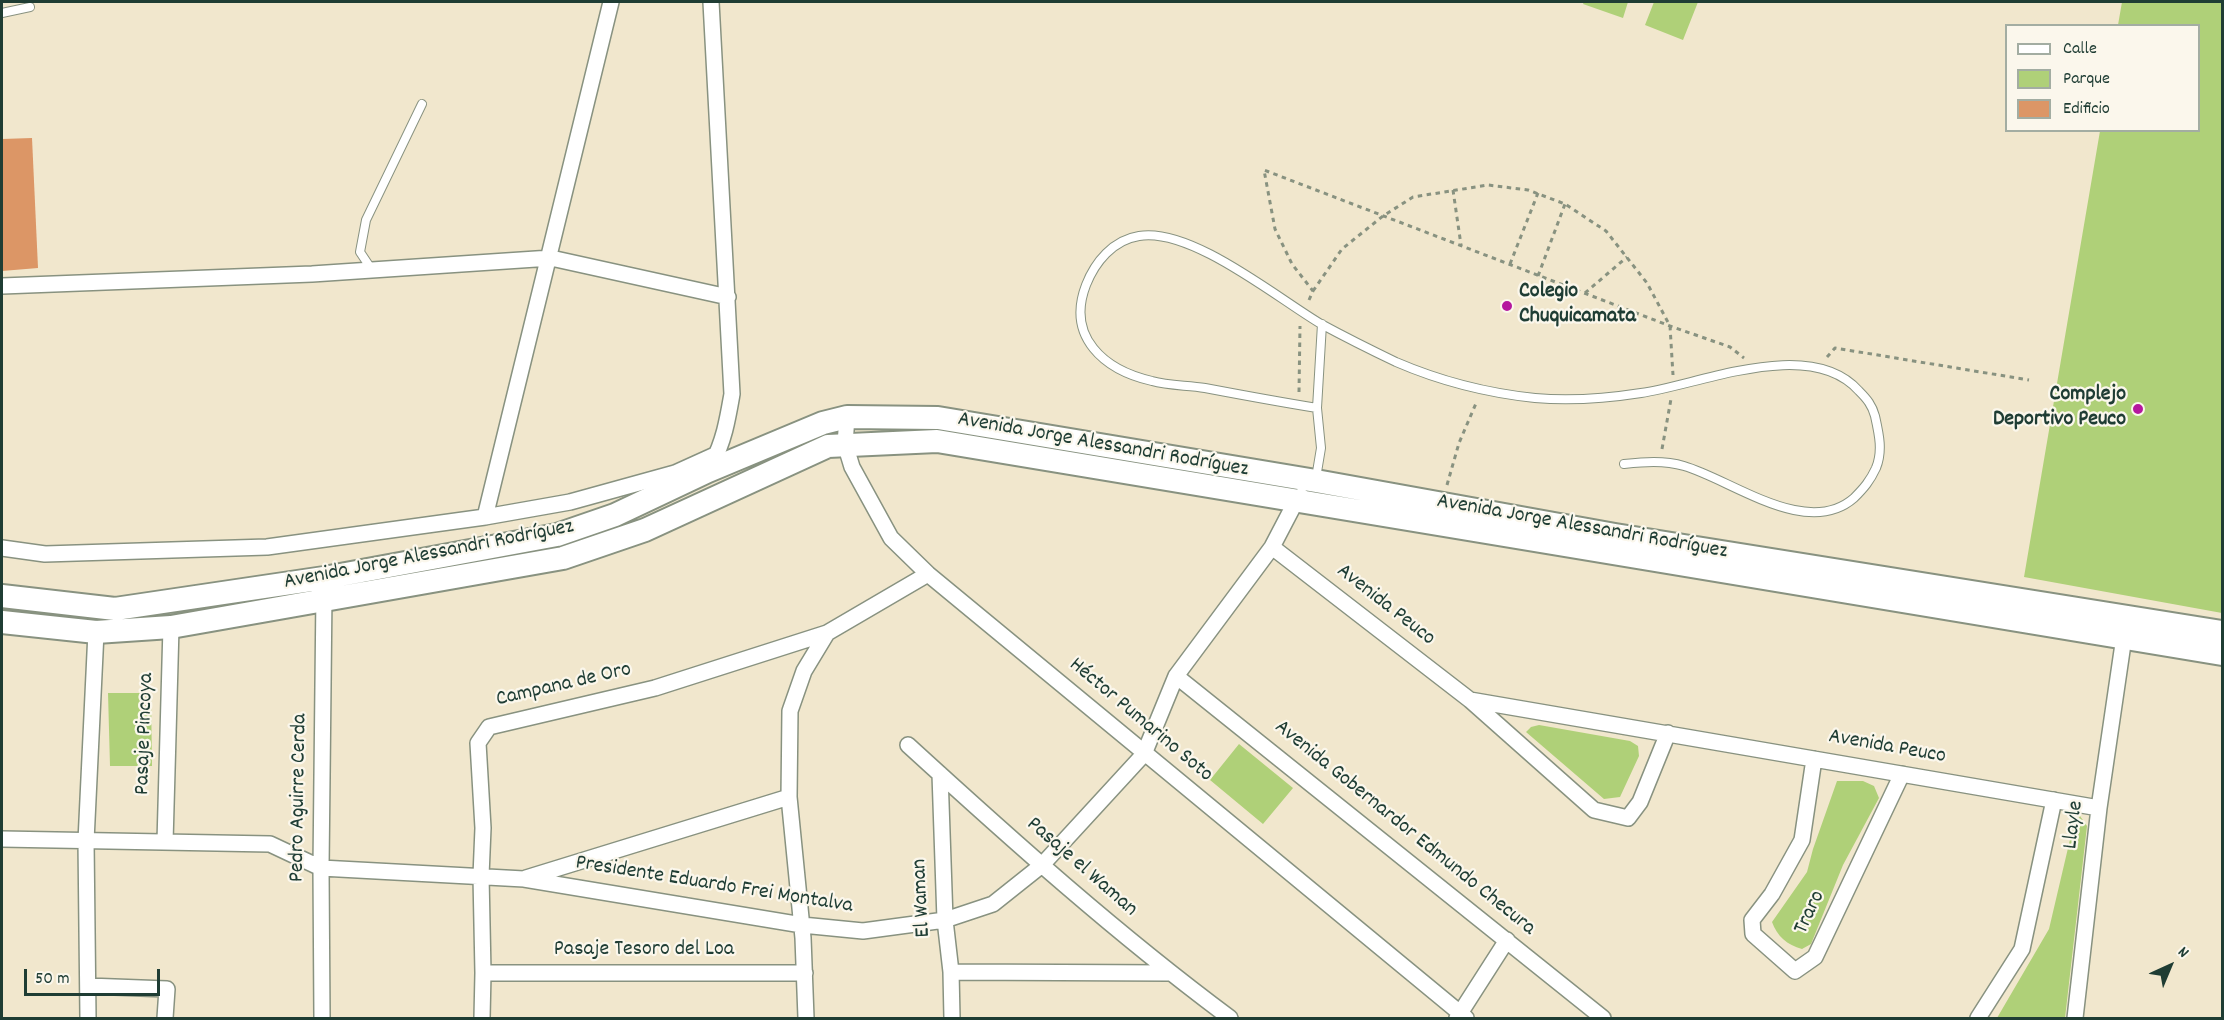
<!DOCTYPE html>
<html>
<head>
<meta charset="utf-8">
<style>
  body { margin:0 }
  #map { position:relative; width:2224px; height:1020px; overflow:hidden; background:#f1e7cd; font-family:Dekko,sans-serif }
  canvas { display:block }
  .frame { position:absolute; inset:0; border:3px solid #1f3d34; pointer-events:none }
  .legend { position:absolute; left:2005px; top:24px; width:195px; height:108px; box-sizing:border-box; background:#fbf7ec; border:2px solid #a3ada2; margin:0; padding:8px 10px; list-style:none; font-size:18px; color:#1f3d34 }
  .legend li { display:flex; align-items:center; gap:12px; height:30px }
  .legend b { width:30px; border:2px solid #a3ada2 }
  .north { position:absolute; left:2140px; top:936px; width:60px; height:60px; -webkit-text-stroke:4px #fbf7ec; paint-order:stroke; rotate:44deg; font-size:16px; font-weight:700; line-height:24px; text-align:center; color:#1f3d34 }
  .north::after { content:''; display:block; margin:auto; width:21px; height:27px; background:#1f3d34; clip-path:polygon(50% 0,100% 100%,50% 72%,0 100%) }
  .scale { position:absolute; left:24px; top:969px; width:136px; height:27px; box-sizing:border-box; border:3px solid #1f3d34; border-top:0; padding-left:8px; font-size:18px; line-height:21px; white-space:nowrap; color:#1f3d34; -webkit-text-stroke:4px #fbf7ec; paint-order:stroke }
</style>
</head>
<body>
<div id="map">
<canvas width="2224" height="1020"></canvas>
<div class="frame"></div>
<ul class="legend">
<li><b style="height:8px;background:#fff"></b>Calle</li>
<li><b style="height:16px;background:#afd078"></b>Parque</li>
<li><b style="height:16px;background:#dc9666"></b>Edificio</li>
</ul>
<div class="north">N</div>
<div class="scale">50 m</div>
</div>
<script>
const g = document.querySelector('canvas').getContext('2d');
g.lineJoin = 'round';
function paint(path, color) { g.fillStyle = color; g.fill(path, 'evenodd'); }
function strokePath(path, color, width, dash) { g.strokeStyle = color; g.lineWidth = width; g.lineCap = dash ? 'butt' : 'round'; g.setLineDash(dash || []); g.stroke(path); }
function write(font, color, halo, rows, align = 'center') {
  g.font = font + ' Dekko,sans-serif'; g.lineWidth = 4.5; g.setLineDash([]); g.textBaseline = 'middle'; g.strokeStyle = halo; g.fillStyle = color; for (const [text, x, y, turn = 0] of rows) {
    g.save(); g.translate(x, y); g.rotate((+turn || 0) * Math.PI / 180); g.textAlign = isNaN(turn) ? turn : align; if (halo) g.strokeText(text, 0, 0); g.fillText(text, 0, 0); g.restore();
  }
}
const green = new Path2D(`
  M1584 2H1628L1623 18 1583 4Z
  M1654 2H1698L1683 40 1645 25Z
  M2122 2H2222V613L2024 577 2100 131 2198 130V26L2118 25Z
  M108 693H151L152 766H110Z
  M1539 725 1630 741 1638 746 1639 756 1620 797 1604 799 1526 732 1531 727Z
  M1239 744 1293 788 1263 824 1210 780Z
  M1837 781H1863L1874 786 1879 798 1843 865 1811 944 1802 949C1787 945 1777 936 1772 922L1807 872 1813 849Z
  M2080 816 2087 826 2065 1018H1997L2049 929 2072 831Z`);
const building = new Path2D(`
  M32 138 38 268 2 271V139Z`);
const path = new Path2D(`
  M1453 190 1461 245
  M1510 264 1538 193
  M1538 276 1565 204
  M1313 291 1342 249 1383 216 1413 197 1488 185 1528 190 1565 204 1606 231 1647 283 1670 326 1673 375
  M1585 293 1627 257
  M1309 300 1313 291 1292 264 1275 229 1264 170 1670 326 1730 347 1744 358
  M1827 357 1835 348 2029 380
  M1299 392 1300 326
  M1662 449 1671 399
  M1447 485 1459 443 1477 401`);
const lane = new Path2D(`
  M2 13 30 7
  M372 270 360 252 366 220 422 104
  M1317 408C1280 402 1242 395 1205 388 1188 385 1169 386 1152 381 1104 370 1066 337 1086 285 1095 262 1113 240 1139 236 1191 227 1277 298 1321 324 1345 337 1371 350 1396 362 1440 381 1487 393 1535 398 1568 401 1609 398 1641 393 1702 384 1810 336 1859 391 1867 399 1872 405 1875 416 1879 434 1883 451 1876 468 1870 481 1864 488 1854 498 1807 539 1732 480 1684 466 1664 460 1643 462 1624 464
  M1316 478 1321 448 1317 408 1322 324`);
const street = new Path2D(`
  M711 2 732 394C728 417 724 442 712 463
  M2 286 312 274 551 258 728 297
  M847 417 845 444 852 467 891 538 928 574 1466 1018
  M485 517 611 2
  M1272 547 1470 700 2099 808
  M2 548 45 554 267 547 485 517 570 502 675 473 717 454
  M1176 676 1603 1018
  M1470 700 1594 810 1628 818 1640 802 1668 733
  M908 745C1012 840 1117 934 1230 1018
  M1814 759 1802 840 1772 894 1752 920 1753 934 1795 971 1815 957 1902 774
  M940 774 945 920 951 972 952 1018
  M2 839 270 844 321 868 524 879 802 925 863 931 945 920 993 904 1042 865 1144 754 1176 676 1272 547 1296 501 1301 496
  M165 842 171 627
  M526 878 789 797
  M951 972 1169 973
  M483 973H805
  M88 986 167 989 165 1018
  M88 1018 86 841 96 632
  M322 1018 321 868 324 593
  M482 1018 483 973 481 876 483 828 478 743 489 727 655 688 827 633
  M806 1018 803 938 789 797 790 711 804 671 827 633 928 574
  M1457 1018 1507 940
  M1978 1018 2022 949 2054 800
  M2075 1018 2099 808 2124 637`);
const secondary = new Path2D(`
  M2 596 115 609 324 578 557 535 615 515 708 471 823 423 847 417 938 418 1316 481 1615 535 2222 632
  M2 622 96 632 171 627 563 558 645 530 828 446 937 441 2222 654`);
const markers = [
  [1507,306,6,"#b5179e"],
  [2138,409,6,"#b5179e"]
];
const poiNames = [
  ["Colegio",1519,293],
  ["Chuquicamata",1519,318],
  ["Complejo",2126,396,"right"],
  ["Deportivo Peuco",2126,421,"right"]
];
const streetNames = [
  ["Avenida Jorge Alessandri Rodríguez",1103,446,10],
  ["Avenida Jorge Alessandri Rodríguez",1582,528,10],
  ["Avenida Jorge Alessandri Rodríguez",429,556,-11],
  ["Avenida Peuco",1385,606,38],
  ["Campana de Oro",564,686,-13],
  ["Héctor Pumarino Soto",1140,721,40],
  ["Pasaje Pincoya",146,734,-88],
  ["Avenida Peuco",1887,748,10],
  ["Pedro Aguirre Cerda",300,798,-89],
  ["Llayle",2075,825,-83],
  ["Avenida Gobernardor Edmundo Checura",1404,829,39],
  ["Pasaje el Waman",1081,868,41],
  ["Presidente Eduardo Frei Montalva",714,886,9],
  ["El Waman",923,898,-93],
  ["Traro",1811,913,-65],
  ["Pasaje Tesoro del Loa",644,951]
];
paint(green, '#afd078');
paint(building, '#dc9666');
strokePath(lane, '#889280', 10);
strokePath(street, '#889280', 18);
strokePath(secondary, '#889280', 26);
strokePath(path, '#889280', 3, [4.5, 4.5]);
strokePath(lane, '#fff', 8);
strokePath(street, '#fff', 15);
strokePath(secondary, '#fff', 22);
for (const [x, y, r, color] of markers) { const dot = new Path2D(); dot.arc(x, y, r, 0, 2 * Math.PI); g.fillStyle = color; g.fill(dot); strokePath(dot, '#fbf7ec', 2); }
write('bold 22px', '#1f3d34', '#fbf7ec', poiNames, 'left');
write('22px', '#1f3d34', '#fbf7ec', streetNames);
</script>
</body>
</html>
